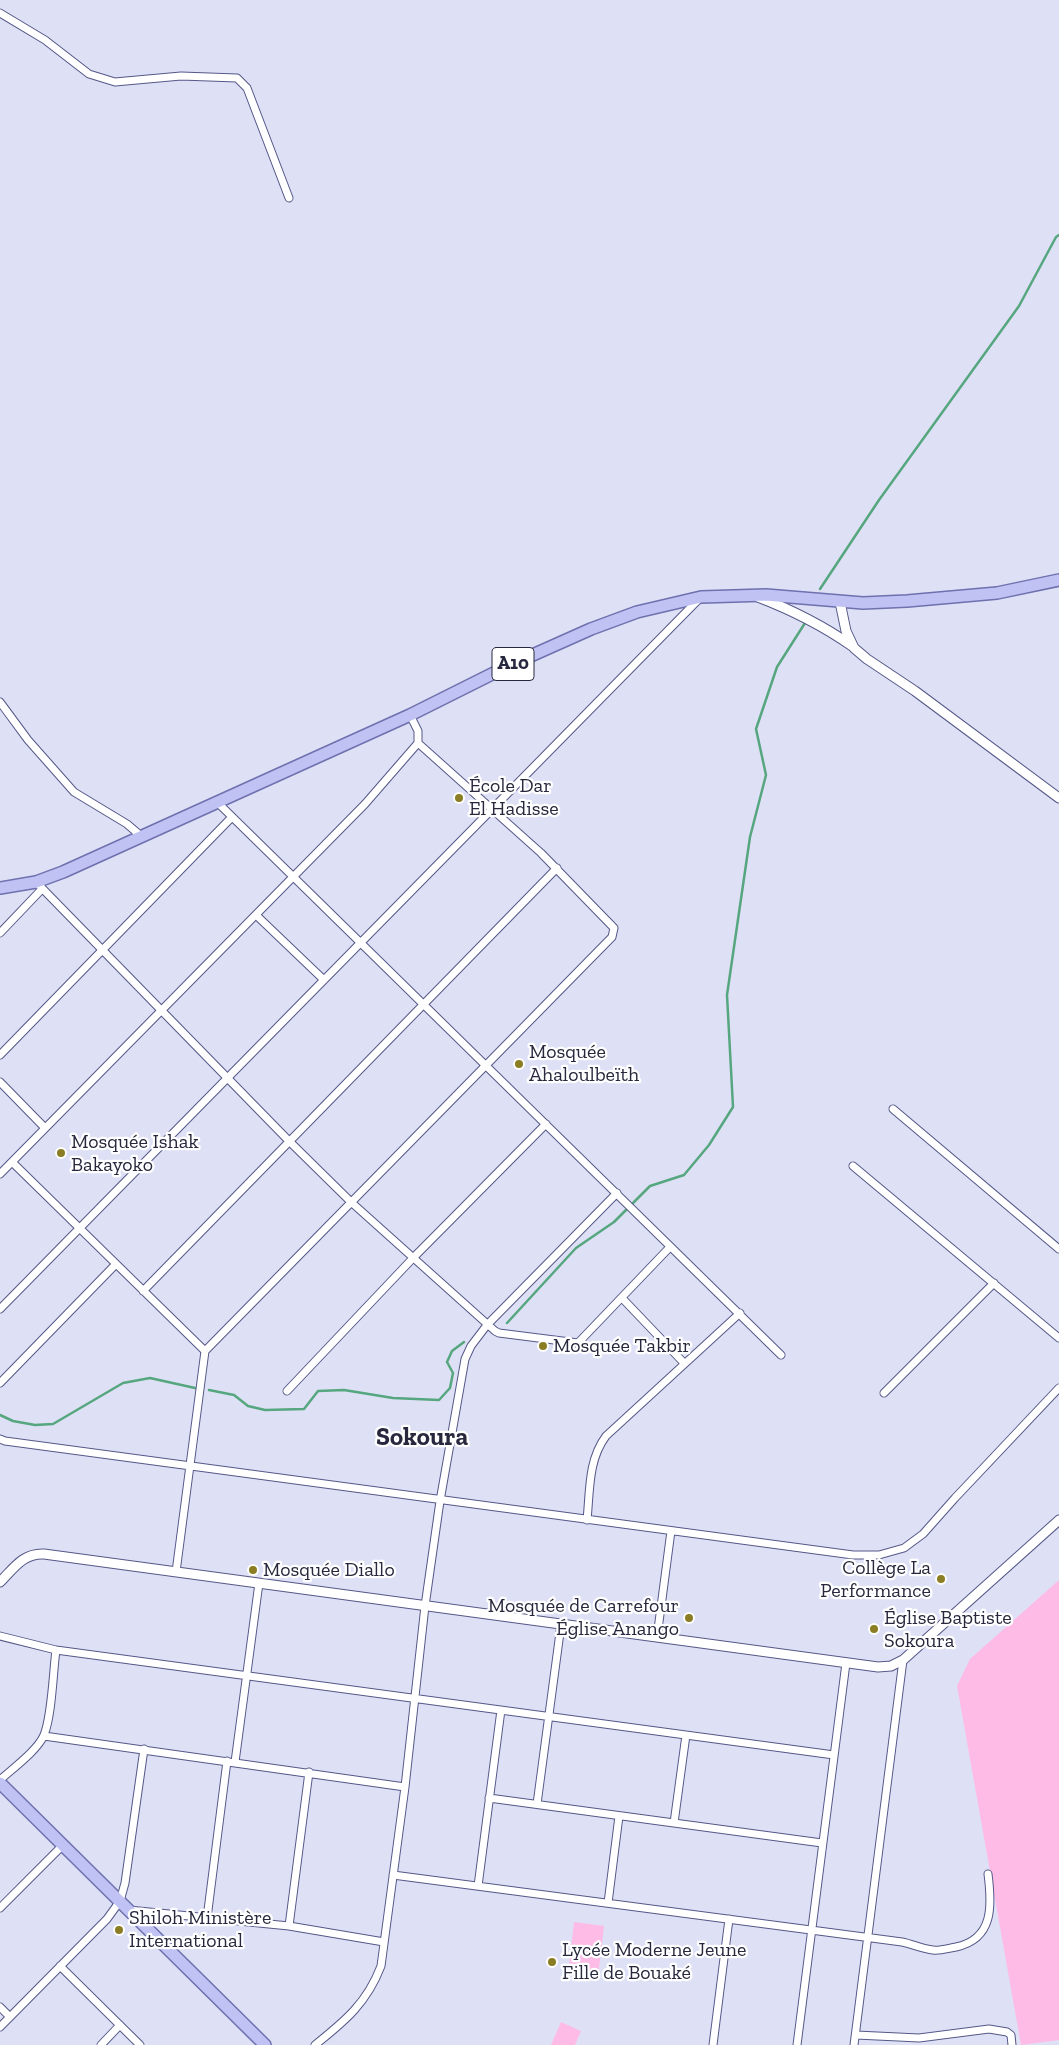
<!DOCTYPE html>
<html>
<head>
<meta charset="utf-8">
<style>
  body { margin:0 }
  canvas { display:block; background:#dee0f6 }
</style>
</head>
<body>
<canvas width="1059" height="2045"></canvas>
<script>
const g = document.querySelector('canvas').getContext('2d');
g.lineJoin = 'round';
function paint(path, color) { g.fillStyle = color; g.fill(path, 'evenodd'); }
function strokePath(path, color, width, dash) { g.strokeStyle = color; g.lineWidth = width; g.lineCap = dash ? 'butt' : 'round'; g.setLineDash(dash || []); g.stroke(path); }
function write(font, color, halo, rows, align = 'center') {
  g.font = font + ' "Zilla Slab",serif'; g.lineWidth = 4.5; g.setLineDash([]); g.textBaseline = 'middle'; g.strokeStyle = halo; g.fillStyle = color; for (const [text, x, y, turn = 0] of rows) {
    g.save(); g.translate(x, y); g.rotate((+turn || 0) * Math.PI / 180); g.textAlign = isNaN(turn) ? turn : align; if (halo) g.strokeText(text, 0, 0); g.fillText(text, 0, 0); g.restore();
  }
}
const green = new Path2D(`
  M1059 1580V2040L1021 2045 957 1686 970 1659Z
  M574 1922 604 1926 598 1977 568 1974Z
  M561 2022 581 2031 575 2045H551Z`);
const stream = new Path2D(`
  M820 589 879 500 1019 306 1056 237 1059 235
  M507 1323 576 1248 614 1222 650 1186 684 1175 709 1145 733 1107 727 995 750 837 766 775 756 729 777 667 805 623
  M209 1390 234 1395 248 1406 265 1410 304 1409 318 1391 344 1390 393 1398 439 1400 450 1388 453 1373 447 1362 452 1351 464 1342
  M0 1415 13 1421 35 1425 53 1424 123 1383 150 1378 195 1388`);
const minor = new Path2D(`
  M0 13 45 40 89 74 115 82 181 76 237 78 247 88 289 198
  M0 702 28 740 74 792 127 824 141 836
  M217 802 781 1355
  M36 882 289 1141 351 1202 495 1331 499 1333 578 1343 670 1247
  M256 915 324 980
  M0 933 42 889
  M0 1055 232 817
  M0 1082 45 1128
  M893 1109 1059 1249
  M12 1162 205 1351
  M853 1166 1059 1338
  M0 1174 365 804 418 743V731L410 715
  M143 1291 557 868
  M622 1298 684 1363
  M0 1309 699 599
  M0 1383 116 1264
  M287 1391 414 1257 546 1124
  M884 1393 994 1283
  M0 1439 5 1441 853 1555H879L904 1548 923 1534 955 1498 1059 1388
  M587 1520C590 1491 588 1460 606 1436L740 1313
  M176 1572 205 1351 612 937 614 928 541 853 418 743
  M0 1636 56 1650 834 1755
  M657 1637 671 1531
  M44 1736 405 1787
  M235 1762 259 1583
  M0 1780C12 1769 38 1750 44 1735 52 1716 53 1672 56 1650
  M489 1798 822 1843
  M537 1804 561 1625
  M674 1823 686 1735
  M393 1875 902 1942C912 1944 923 1949 933 1950 940 1951 949 1948 956 1947 994 1939 992 1905 988 1874
  M478 1886 501 1710
  M608 1903 619 1816
  M0 1908 63 1845
  M129 1910 289 1926 384 1942
  M207 1918 227 1761
  M289 1926 309 1772
  M60 1966 140 2045
  M0 2007 10 2017
  M0 2027 107 1919 120 1901 125 1883 144 1749
  M856 2035 919 2038 989 2029 1007 2032 1011 2035 1012 2045
  M101 2045 120 2025
  M315 2045C345 2021 367 2003 381 1966L405 1787 425 1606 440 1501 465 1359 471 1346 487 1325 617 1193
  M713 2045 729 1919
  M797 2045 846 1663
  M854 2045 903 1660`);
const tertiary = new Path2D(`
  M758 597C792 610 822 625 852 646
  M840 602 846 631 854 648 867 659 915 691 1059 798
  M0 1582C14 1568 23 1553 44 1554L878 1667 891 1666 903 1660 1059 1520`);
const primary = new Path2D(`
  M0 888 36 882 63 872 410 715 508 666 591 629 637 612 701 597 766 595 863 603 907 601 997 593 1059 580
  M0 1783 265 2045`);
const markers = [
  [459,798,5,"#8b7d24"],
  [519,1064,5,"#8b7d24"],
  [61,1153,5,"#8b7d24"],
  [543,1346,5,"#8b7d24"],
  [253,1570,5,"#8b7d24"],
  [941,1579,5,"#8b7d24"],
  [689,1618,5,"#8b7d24"],
  [874,1629,5,"#8b7d24"],
  [119,1930,5,"#8b7d24"],
  [552,1962,5,"#8b7d24"]
];
const shields = [
  [513,664,42]
];
const shieldNames = [
  ["A10",513,664]
];
const poiNames = [
  ["École Dar",469,786],
  ["El Hadisse",469,809],
  ["Mosquée",529,1052],
  ["Ahaloulbeïth",529,1075],
  ["Mosquée Ishak",71,1142],
  ["Bakayoko",71,1165],
  ["Mosquée Takbir",553,1346],
  ["Collège La",931,1568,"right"],
  ["Performance",931,1591,"right"],
  ["Mosquée Diallo",263,1570],
  ["Mosquée de Carrefour",679,1606,"right"],
  ["Église Anango",679,1629,"right"],
  ["Église Baptiste",884,1618],
  ["Sokoura",884,1641],
  ["Shiloh Ministère",129,1918],
  ["International",129,1941],
  ["Lycée Moderne Jeune",562,1950],
  ["Fille de Bouaké",562,1973]
];
const districtNames = [
  ["Sokoura",422,1438]
];
paint(green, '#febbe6');
strokePath(stream, '#56a77f', 2.5);
strokePath(minor, '#555887', 9);
strokePath(tertiary, '#555887', 11);
strokePath(primary, '#6e71ae', 14);
strokePath(minor, '#fff', 7);
strokePath(tertiary, '#fff', 9);
strokePath(primary, '#bfc2f3', 11);
for (const [x, y, r, color] of markers) { const dot = new Path2D(); dot.arc(x, y, r, 0, 2 * Math.PI); g.fillStyle = color; g.fill(dot); strokePath(dot, '#fff', 2); }
for (const [x, y, w] of shields) { const box = new Path2D(); box.roundRect(x - w / 2, y - 16.5, w, 33, 4); g.fillStyle = '#fff'; g.fill(box); strokePath(box, '#27283d', 1); }
write('bold 19px', '#27283d', null, shieldNames);
write('20px', '#27283d', '#fff', poiNames, 'left');
write('bold 25px', '#27283d', '#fff', districtNames);
</script>
</body>
</html>
